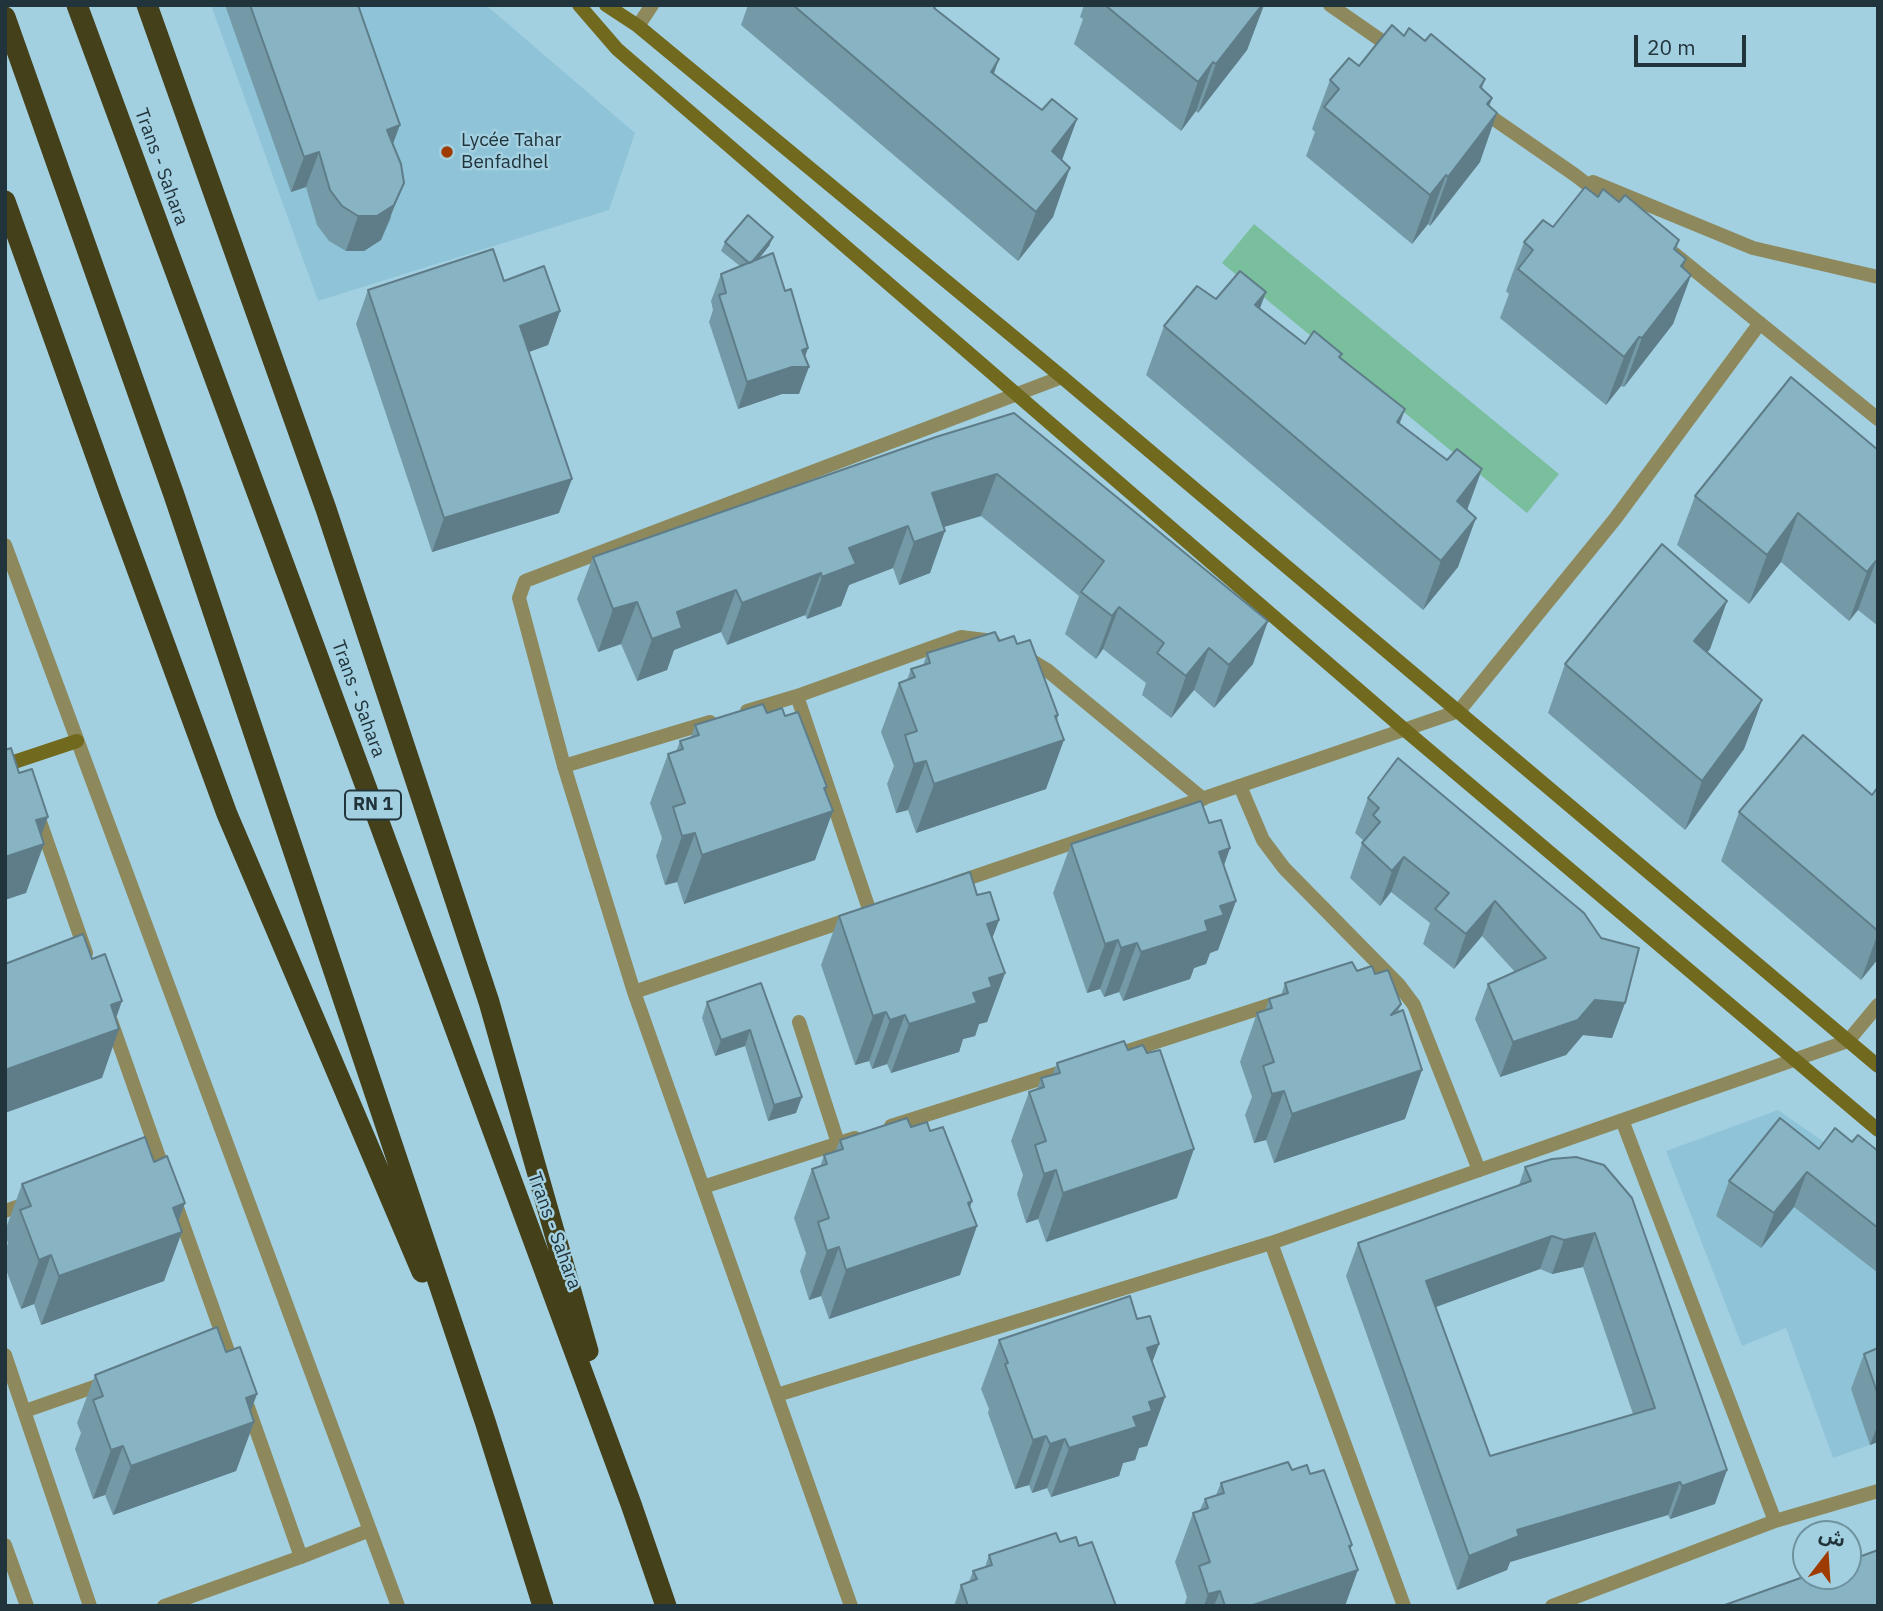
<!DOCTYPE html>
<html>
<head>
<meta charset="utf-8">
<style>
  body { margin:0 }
  #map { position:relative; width:1883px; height:1611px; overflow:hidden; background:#a3d0e1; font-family:"IBM Plex Sans","Noto Sans Arabic",sans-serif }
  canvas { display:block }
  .frame { position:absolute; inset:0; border:7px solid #22343b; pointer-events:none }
  .north { position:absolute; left:1792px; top:1520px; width:70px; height:70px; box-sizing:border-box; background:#a3d0e1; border:2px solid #6f929f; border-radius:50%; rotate:17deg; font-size:19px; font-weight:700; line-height:28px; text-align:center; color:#22343b }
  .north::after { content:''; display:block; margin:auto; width:24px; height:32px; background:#9e3b00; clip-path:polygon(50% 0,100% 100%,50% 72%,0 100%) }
  .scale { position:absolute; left:1634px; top:35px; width:112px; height:32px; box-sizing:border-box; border:4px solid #22343b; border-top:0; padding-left:9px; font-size:21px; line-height:24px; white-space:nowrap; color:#22343b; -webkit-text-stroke:5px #a3d0e1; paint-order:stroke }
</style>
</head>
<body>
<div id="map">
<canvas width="1883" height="1611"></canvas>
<div class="frame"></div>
<div class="north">ش</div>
<div class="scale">20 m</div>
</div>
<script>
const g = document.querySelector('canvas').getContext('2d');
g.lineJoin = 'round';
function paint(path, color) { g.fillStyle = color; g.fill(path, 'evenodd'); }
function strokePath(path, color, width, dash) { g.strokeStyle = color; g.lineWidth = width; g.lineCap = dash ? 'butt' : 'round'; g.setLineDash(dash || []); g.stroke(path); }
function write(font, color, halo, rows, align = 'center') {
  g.font = font + ' "IBM Plex Sans",sans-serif'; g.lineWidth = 5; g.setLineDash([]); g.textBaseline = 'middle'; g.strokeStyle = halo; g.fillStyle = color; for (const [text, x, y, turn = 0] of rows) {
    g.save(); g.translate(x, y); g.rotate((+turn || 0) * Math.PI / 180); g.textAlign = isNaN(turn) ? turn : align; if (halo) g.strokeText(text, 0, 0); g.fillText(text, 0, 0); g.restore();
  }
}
const built = new Path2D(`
  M211 5H486L635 133 609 210 318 301Z
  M1778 1110 1853 1162 1878 1197V1442L1833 1458 1786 1328 1742 1346 1666 1151Z`);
const green = new Path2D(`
  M1254 224 1559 474 1527 513 1222 263Z`);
const lane = new Path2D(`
  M1024 656 1047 670 1203 799
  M797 696 870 912
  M747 711 797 696 961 637 993 641
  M564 766 710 722
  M1240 786 1263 840 1284 868 1399 985 1414 1005 1479 1170
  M37 813 86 953
  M1358 977 1383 969
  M111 1021 166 1177
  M799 1022 838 1143
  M1128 1051 1285 1000
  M891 1126 1068 1070
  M703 1187 855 1138
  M174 1199 234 1368
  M5 1211 25 1204
  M5 1355 90 1606
  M248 1407 301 1557
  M25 1411 108 1382
  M5 1545 27 1606`);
const street = new Path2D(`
  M1330 5 1395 50
  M638 26 652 5
  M1481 110 1575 175 1615 206
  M1593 182 1753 248 1878 277
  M1672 252 1878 419
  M5 545 398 1606
  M955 883 1459 711 1615 519 1760 323
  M634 992 853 918
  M1622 1120 1775 1521
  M1271 1243 1404 1606
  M777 1395 1271 1243 1848 1041 1878 1005
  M164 1606 301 1557 370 1530
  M851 1606 634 992 564 766 519 598 525 581 1062 377
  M1552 1606 1775 1521 1878 1491`);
const secondary = new Path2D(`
  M579 5 617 49 1405 730 1878 1130
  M606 5 638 26 1062 377 1878 1066
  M5 765 77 741`);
const highway = new Path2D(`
  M77 5 631 1504 666 1606
  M147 5 326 509 489 1002 588 1351
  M5 17 174 495 485 1421 543 1606
  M5 201 111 498 227 814 422 1272`);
const wall = new Path2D(`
  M225 5H358L393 144 391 218 381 240 364 251H346L329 241 317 225 306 187 291 192Z
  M748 5H936L935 9 994 74 1042 110 1077 119 1062 160 1053 217 1018 261 741 25Z
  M1084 5H1264L1247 50 1198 113 1196 111 1181 131 1074 44 1083 19 1080 17Z
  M1404 36 1425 41 1485 79 1482 89 1492 98 1489 106 1480 162 1430 226 1428 224 1412 244 1306 156 1315 132 1312 129 1330 80 1359 66Z
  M1598 197 1619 202 1679 240 1676 251 1683 268 1691 275 1673 324 1624 387 1621 386 1606 405 1500 318 1509 294 1506 291 1524 242 1553 227Z
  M773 237 769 246 759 259 785 291 808 348 805 357 799 394H782L738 409 709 322 713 310 711 301 721 274 740 266 721 251 725 242Z
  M504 281 560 311 548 345 529 352 559 513 432 552 356 324 368 290Z
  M1266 292 1259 309 1305 344 1340 358 1400 424 1447 460 1482 469 1467 510 1458 567 1423 610 1146 375 1164 326 1216 299Z
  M1014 413 1253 664 1214 708 1194 690 1171 718 1142 695 1146 683 1103 649 1096 659 1065 634 1079 596 981 516 944 527 930 573 899 585 893 568 849 585 841 606 807 619 805 615 727 645 721 632 674 650 667 670 637 681 621 644 598 652 577 599 593 557Z
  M1878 450V626L1858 610 1849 621 1781 562 1749 604 1677 545 1695 496Z
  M1727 601 1710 649 1707 652 1762 700 1744 749 1685 830 1548 713 1565 664Z
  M999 641 1017 644 1058 715 1046 789 916 833 908 810 896 813 887 784 894 766 881 732 899 683 907 680 911 669 923 666 927 653Z
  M767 713 785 716 825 792 815 860 684 904 677 882 665 885 656 856 662 838 650 803 668 754 676 752 680 741 691 737 695 725Z
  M1878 787V959L1861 980 1721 861 1739 812 1872 795Z
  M1368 798 1625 1003 1612 1038 1583 1035 1566 1055 1500 1077 1475 1019 1488 984 1515 972 1482 936 1454 969 1423 944 1430 923 1391 892 1380 906 1350 878 1362 843 1364 841 1355 833Z
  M1071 844 1230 848 1224 866 1236 901 1218 950 1210 953 1206 964 1194 968 1190 979 1123 1001 1119 992 1104 997 1100 989 1087 993 1053 893Z
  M977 895 999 920 992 938 1005 973 987 1022 979 1024 975 1036 963 1039 959 1052 891 1073 887 1064 872 1069 869 1061 855 1065 821 965 839 916Z
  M1357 971 1375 974 1401 1004 1398 1012 1405 1119 1274 1163 1266 1140 1254 1143 1245 1115 1252 1097 1240 1062 1257 1013 1265 1011 1269 999 1281 996 1285 983Z
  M761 983 796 1113 768 1121 745 1046 715 1056 702 1018 707 1002Z
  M1057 1063 1177 1198 1046 1242 1038 1219 1026 1223 1017 1194 1023 1175 1011 1141 1029 1092 1037 1089 1041 1078 1052 1075Z
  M911 1127 930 1131 972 1201 970 1207 960 1275 829 1319 821 1296 809 1300 800 1271 806 1253 794 1218 812 1169 820 1167 824 1155 835 1152 840 1140Z
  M1852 1142 1878 1151V1273L1794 1207 1761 1248 1716 1216 1729 1181 1819 1149Z
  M1576 1157 1715 1504 1670 1519 1668 1515 1510 1562 1507 1570 1457 1590 1346 1276 1358 1243 1519 1185 1525 1167ZM1583 1267 1633 1414 1490 1456 1435 1307 1540 1269 1552 1274Z
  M154 1162 185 1203 178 1222 164 1281 41 1325 34 1304 21 1309 5 1267V1251L8 1243 5 1235V1231L22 1184Z
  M1137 1319 1159 1344 1152 1362 1165 1397 1147 1446 1139 1448 1135 1460 1123 1463 1119 1476 1051 1497 1047 1488 1032 1493 1029 1485 1015 1489 988 1413 989 1409 981 1389 999 1340Z
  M1878 1348V1442L1870 1445 1851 1389 1864 1354Z
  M226 1352 254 1422 236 1471 113 1515 105 1495 93 1499 75 1449 81 1433 77 1423 95 1375Z
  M1292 1470 1310 1474 1352 1545 1350 1549 1345 1606H1184L1187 1597 1175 1562 1193 1513 1200 1510 1205 1499 1216 1495 1221 1483Z
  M1060 1542 1079 1546 1116 1606H954L961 1585 969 1582 973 1571 985 1567 989 1555Z`);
const shadedWall = new Path2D(`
  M1262 5H1264L1247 50 1198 113 1216 64Z
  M999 59 982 108 991 72Z
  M1213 62 1196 111 1181 131 1198 82Z
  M1492 98 1477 140 1497 113 1480 162 1430 226 1448 177 1487 104Z
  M1077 119 1059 168 1052 151Z
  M400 125 387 160V130Z
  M319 152 306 187 291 192 304 157Z
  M1070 168 1053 217 1018 261 1036 212Z
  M1446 175 1428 224 1412 244 1430 195Z
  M404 183 381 240 364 251H346L358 216Z
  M773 237 769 246 747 273 750 263Z
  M1686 259 1671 301 1691 275 1673 324 1624 387 1642 338 1681 266Z
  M1266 292 1248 341 1255 305Z
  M560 311 548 345 507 360 520 326Z
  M1639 337 1621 386 1606 405 1624 357Z
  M808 348 801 367H809L799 394H782L738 409 747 382 802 350Z
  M1405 409 1387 458 1397 422Z
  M1482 469 1464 518 1457 501Z
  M997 474 981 516 916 535 932 493Z
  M572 479 559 513 432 552 444 518Z
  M1798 513 1781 562 1749 604 1767 555Z
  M1476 518 1458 567 1423 610 1441 561Z
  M908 526 893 568 849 585 841 606 807 619 822 577 849 548Z
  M945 531 930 573 899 585 914 542Z
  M1876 561 1858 610 1849 621 1867 572Z
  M821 573 805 615 727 645 742 603Z
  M736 590 721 632 674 650 667 670 637 681 652 639 677 612Z
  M1727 601 1710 649 1676 690 1694 641Z
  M637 602 621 644 598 652 613 609Z
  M1119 607 1103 649 1096 659 1112 616Z
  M1268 621 1253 664 1214 708 1229 665Z
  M1209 648 1194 690 1171 718 1186 676Z
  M1762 700 1744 749 1685 830 1702 781Z
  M1058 715 1047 746 1064 740 1046 789 916 833 934 784Z
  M926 761 908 810 896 813 914 764Z
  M827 787 816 817 833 811 815 860 684 904 702 855Z
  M48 817 37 847 44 844 26 893 5 900V857L36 820Z
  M695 833 677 882 665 885 682 836Z
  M1230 848 1212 897 1219 852Z
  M1404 857 1391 892 1380 906 1392 871Z
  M1236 901 1218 950 1210 953 1206 964 1194 968 1190 979 1123 1001 1141 952 1205 921 1220 906Z
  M1495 901 1482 936 1454 969 1466 934Z
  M999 920 981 969 987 924Z
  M1878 933V959L1861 980Z
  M1118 940 1100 989 1087 993 1105 944Z
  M1137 943 1119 992 1104 997 1121 948Z
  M1005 973 987 1022 979 1024 975 1036 963 1039 959 1052 891 1073 909 1024 973 993 989 978Z
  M1595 1000 1625 1003 1612 1038 1583 1035 1566 1055 1500 1077 1513 1042Z
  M122 1001 111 1033 119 1029 102 1078 5 1113V1070L111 1005Z
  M886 1012 869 1061 855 1065 873 1016Z
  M905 1015 887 1064 872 1069 890 1020Z
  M750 1030 745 1046 715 1056 721 1040Z
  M1422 1070 1405 1119 1274 1163 1292 1114Z
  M1284 1091 1266 1140 1254 1143 1272 1094Z
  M802 1097 796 1113 768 1121 774 1105Z
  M1194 1149 1177 1198 1046 1242 1063 1193Z
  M1056 1170 1038 1219 1026 1223 1044 1174Z
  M1807 1172 1794 1207 1761 1248 1774 1213Z
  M972 1201 960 1232 977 1226 960 1275 829 1319 846 1270Z
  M185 1203 173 1235 182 1232 164 1281 41 1325 59 1276 173 1208Z
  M1595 1233 1583 1267 1552 1274 1564 1240Z
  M1552 1236 1540 1269 1414 1315 1426 1281Z
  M839 1247 821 1296 809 1300 827 1251Z
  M51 1255 34 1304 21 1309 39 1260Z
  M1159 1344 1141 1393 1147 1348Z
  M257 1394 246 1425 254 1422 236 1471 113 1515 131 1466 246 1398Z
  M1165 1397 1147 1446 1139 1448 1135 1460 1123 1463 1119 1476 1051 1497 1069 1448 1133 1417 1149 1402Z
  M1878 1424V1442L1870 1445Z
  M1046 1436 1029 1485 1015 1489 1033 1440Z
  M1065 1439 1047 1488 1032 1493 1050 1444Z
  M123 1446 105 1495 93 1499 111 1450Z
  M1727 1470 1715 1504 1670 1519 1682 1486Z
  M1680 1482 1668 1515 1510 1562 1507 1570 1457 1590 1469 1556 1517 1530Z
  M1352 1545 1341 1576 1358 1570 1345 1606H1250Z
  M1220 1591 1214 1606H1204L1208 1594Z`);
const building = new Path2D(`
  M250 5H358L400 125 387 130 401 164 404 183 394 205 377 216H358L342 206 330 190 319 152 304 157Z
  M793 5H936L934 8 999 59 991 72 1042 110 1052 99 1077 119 1052 151 1070 168 1036 212Z
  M1105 5H1262L1216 64 1213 62 1198 82Z
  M1392 25 1404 36 1409 28 1425 41 1431 34 1485 79 1480 87 1492 98 1487 104 1497 113 1448 177 1446 175 1430 195 1324 107 1339 89 1330 80 1349 58 1359 66Z
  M1585 187 1598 197 1603 189 1619 202 1625 195 1679 240 1674 249 1686 259 1681 266 1691 275 1642 338 1639 337 1624 357 1518 269 1533 250 1524 242 1543 220 1553 227Z
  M748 215 773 237 752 262 749 263 725 242Z
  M493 249 504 281 544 266 560 311 520 326 572 479 444 518 368 290Z
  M773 253 785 291 791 289 808 348 802 350 809 367H792L747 382 719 295 726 293 721 274Z
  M1240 271 1266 292 1255 305 1305 344 1314 331 1342 354 1339 357 1405 409 1397 422 1447 460 1457 449 1482 469 1457 501 1476 518 1441 561 1164 326 1197 286 1216 299Z
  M1791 377 1878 450V562L1876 561 1867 572 1798 513 1767 555 1695 496Z
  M1014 413 1268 621 1229 665 1209 648 1186 676 1157 653 1164 643 1119 607 1112 616 1081 592 1104 561 997 474 932 493 945 531 914 542 908 526 849 548 856 564 822 577 821 573 742 603 736 590 677 612 682 628 652 639 637 602 613 609 593 557 936 437Z
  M1662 544 1727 601 1694 641 1762 700 1702 781 1565 664Z
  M995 632 999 641 1014 636 1017 644 1030 640 1058 715 1055 716 1064 740 934 784 926 761 914 764 905 735 917 731 899 683 915 677 911 669 930 663 927 653Z
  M763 704 767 713 782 708 785 716 798 712 827 787 824 788 833 811 702 855 695 833 682 836 673 807 685 803 668 754 683 749 680 741 699 735 695 725Z
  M1803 735 1872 795 1878 787V931L1739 812Z
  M11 748 19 773 32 769 48 817 36 820 44 844 5 857V750Z
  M1398 758 1584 913 1601 938 1639 948 1625 1003 1595 1000 1578 1020 1513 1042 1488 984 1546 958 1495 901 1466 934 1435 909 1449 893 1404 857 1392 871 1362 843 1380 822 1373 815 1379 808 1368 798Z
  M1201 801 1209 823 1221 820 1230 848 1219 852 1236 901 1220 906 1224 915 1205 921 1208 931 1141 952 1137 943 1121 948 1118 940 1105 944 1071 844Z
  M970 872 977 895 990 892 999 920 987 924 1005 973 989 978 992 987 973 993 977 1003 909 1024 905 1015 890 1020 886 1012 873 1016 839 916Z
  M83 934 92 959 105 954 122 1001 111 1005 119 1029 5 1070V964Z
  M1352 962 1357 971 1372 966 1375 974 1388 970 1401 1004 1391 1015 1403 1010 1422 1070 1292 1114 1284 1091 1272 1094 1263 1066 1274 1062 1257 1013 1272 1008 1269 999 1288 993 1285 983Z
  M761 983 802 1097 774 1105 750 1030 721 1040 707 1002Z
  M1124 1041 1128 1050 1143 1045 1147 1053 1160 1050 1194 1149 1063 1193 1056 1170 1044 1174 1035 1145 1046 1141 1029 1092 1044 1087 1041 1078 1060 1073 1057 1063Z
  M907 1118 911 1127 927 1122 930 1131 943 1127 972 1201 968 1203 977 1226 846 1270 839 1247 827 1251 818 1222 829 1218 812 1169 827 1164 824 1155 843 1149 840 1140Z
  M1780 1118 1819 1149 1835 1128 1852 1142 1858 1135 1878 1151V1228L1807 1172 1774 1213 1729 1181Z
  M145 1137 154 1162 167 1156 185 1203 173 1208 182 1232 59 1276 51 1255 39 1260 20 1210 31 1206 22 1184Z
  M1576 1157 1604 1165 1632 1198 1727 1470 1682 1486 1680 1482 1517 1530 1519 1536 1469 1556 1358 1243 1531 1181 1525 1167 1552 1159ZM1595 1233 1655 1408 1490 1456 1426 1281 1552 1236 1564 1240Z
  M1130 1296 1137 1319 1150 1316 1159 1344 1147 1348 1165 1397 1149 1402 1152 1411 1133 1417 1137 1427 1069 1448 1065 1439 1050 1444 1046 1436 1033 1440 1005 1364 1008 1363 999 1340Z
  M217 1327 226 1352 240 1347 257 1394 246 1398 254 1422 131 1466 123 1446 111 1450 93 1400 103 1396 95 1375Z
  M1878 1348V1395L1864 1354Z
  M1288 1462 1292 1470 1307 1465 1310 1474 1324 1470 1352 1545 1349 1546 1358 1570 1250 1606H1225L1220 1591 1208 1594 1199 1566 1210 1562 1193 1513 1208 1508 1205 1499 1224 1493 1221 1483Z
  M1056 1533 1060 1542 1076 1537 1079 1546 1092 1542 1116 1606H968L961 1585 977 1579 973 1571 992 1565 989 1555Z
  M1878 1550V1606H1722L1806 1576H1848V1561Z`);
const markers = [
  [447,152,7,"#9e3b00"]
];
const shields = [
  [373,805,56]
];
const shieldNames = [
  ["RN 1",373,805]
];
const poiNames = [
  ["Lycée Tahar",461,141],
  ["Benfadhel",461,163]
];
const streetNames = [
  ["Trans - Sahara",161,167,70],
  ["Trans - Sahara",358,699,70],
  ["Trans - Sahara",554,1231,70]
];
paint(built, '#8fc4d8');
paint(green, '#79be9d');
strokePath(lane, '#8d895c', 14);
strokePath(street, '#8d895c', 14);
strokePath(secondary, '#71691e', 14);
strokePath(highway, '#44401a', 21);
paint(wall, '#749aa8');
paint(shadedWall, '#5e7d88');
paint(building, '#87b3c3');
strokePath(building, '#5e7d88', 2);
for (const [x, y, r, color] of markers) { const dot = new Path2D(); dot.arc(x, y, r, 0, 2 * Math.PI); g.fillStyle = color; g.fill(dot); strokePath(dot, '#a3d0e1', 2.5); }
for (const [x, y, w] of shields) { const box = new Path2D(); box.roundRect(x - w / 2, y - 14.5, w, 29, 5); g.fillStyle = '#a3d0e1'; g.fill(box); strokePath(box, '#22343b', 2); }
write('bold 18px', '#22343b', null, shieldNames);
write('19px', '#22343b', '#a3d0e1', poiNames, 'left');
write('19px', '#22343b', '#a3d0e1', streetNames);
</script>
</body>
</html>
